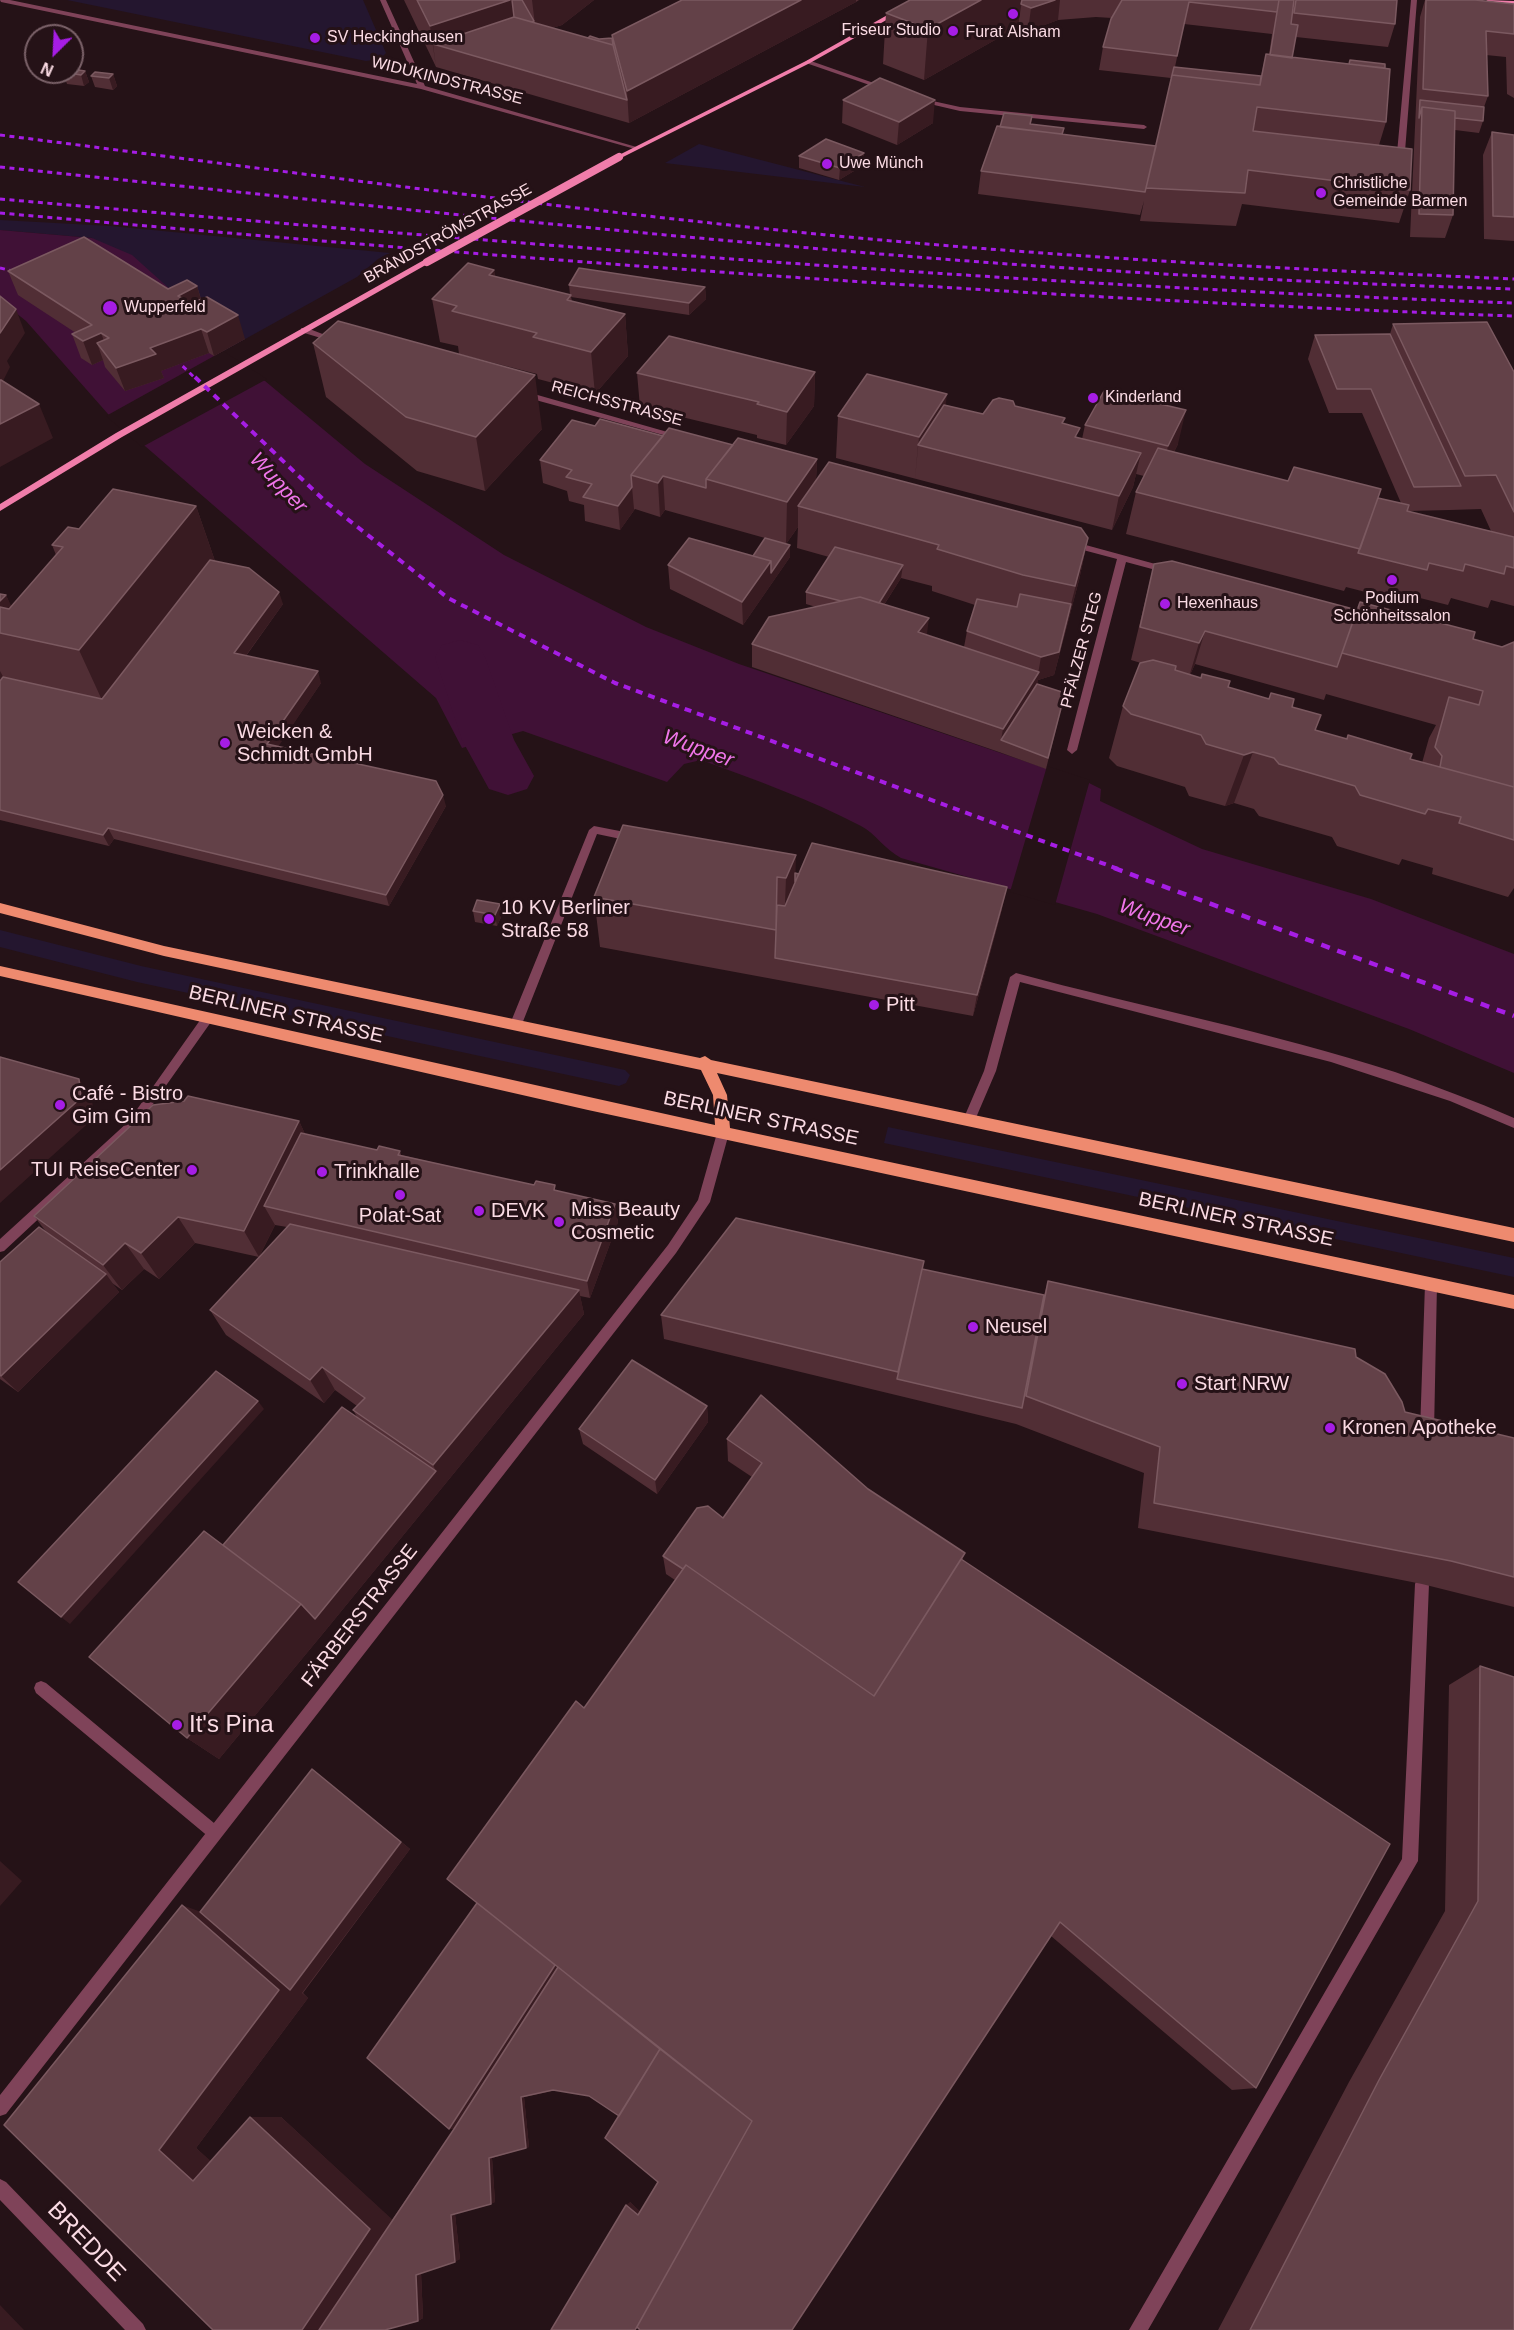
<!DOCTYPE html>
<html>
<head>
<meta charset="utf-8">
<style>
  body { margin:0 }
  #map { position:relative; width:1514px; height:2330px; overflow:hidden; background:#251217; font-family:Helvetica,sans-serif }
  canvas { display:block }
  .north { position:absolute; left:24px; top:24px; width:60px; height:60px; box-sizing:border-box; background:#251217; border:2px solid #7b6269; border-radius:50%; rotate:204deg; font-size:16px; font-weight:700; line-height:24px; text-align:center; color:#fbdbe4 }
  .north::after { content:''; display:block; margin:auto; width:21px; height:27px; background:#a61de5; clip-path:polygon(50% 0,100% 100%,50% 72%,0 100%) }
</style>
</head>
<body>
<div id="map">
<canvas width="1514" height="2330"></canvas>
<div class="north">N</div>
</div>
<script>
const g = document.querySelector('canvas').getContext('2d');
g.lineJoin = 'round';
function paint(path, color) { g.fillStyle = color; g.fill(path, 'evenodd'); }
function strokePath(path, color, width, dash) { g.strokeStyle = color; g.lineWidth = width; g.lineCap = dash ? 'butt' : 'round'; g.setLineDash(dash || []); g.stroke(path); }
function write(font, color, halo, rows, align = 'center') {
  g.font = font + ' Helvetica,sans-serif'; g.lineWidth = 6; g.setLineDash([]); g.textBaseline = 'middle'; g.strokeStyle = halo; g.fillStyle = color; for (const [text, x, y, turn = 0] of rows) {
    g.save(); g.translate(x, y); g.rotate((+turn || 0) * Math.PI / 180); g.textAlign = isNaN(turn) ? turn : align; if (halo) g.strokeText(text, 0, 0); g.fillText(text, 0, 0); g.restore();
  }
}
const green = new Path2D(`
  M67 0H363L386 53 380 59 366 61Z
  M699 144 865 187 665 163Z
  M0 220 111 226 390 253 378 259 357 277 220 353 92 238 0 230Z
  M0 930 141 966 625 1070 630 1075 626 1083 619 1086 137 982 0 947Z
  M888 1127 1514 1258V1277L884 1143Z`);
const water = new Path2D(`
  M0 230 92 238 132 255 192 309 220 353 265 381 365 464 504 555 646 627 739 664 1089 783 1101 789 1100 801 1202 849 1371 899 1514 954V1073L1409 1029 1097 914 901 858C884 849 876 834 861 826 809 799 756 780 701 760L684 764 667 782 523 731 462 748 436 698 108 414 26 321 0 300Z`);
const pier = new Path2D(`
  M223 351 267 379 142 447 106 416Z
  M1047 766 1090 780 1055 905 1010 892Z`);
const canal = new Path2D(`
  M460 640 478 645 485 657 514 740 534 776 527 789 508 795 489 789 462 740 435 657 442 645Z`);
const service = new Path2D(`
  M1411 0H1417L1404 164 1400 166 1396 164Z
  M808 60 888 88 889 89 884 90 806 63 805 62Z
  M919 98 960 107 1144 125 1147 127 1144 129 960 111 917 101 916 100Z
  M594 826 635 834 640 838 635 842 597 834 522 1024 516 1029 512 1027 510 1024 589 830Z
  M1016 973C1142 1007 1271 1032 1395 1072 1435 1086 1475 1101 1514 1118V1128L1450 1101 1331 1062 1020 982 996 1071 975 1120 973 1123H965L963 1120 984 1071 1010 977Z
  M1431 1278 1435 1280 1437 1284 1434 1432 1432 1436 1427 1438 1422 1436 1420 1432 1425 1284 1427 1280Z
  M1422 1577 1427 1579 1429 1584 1418 1861 1148 2330H1129L1402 1859 1415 1584 1417 1579Z
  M41 1681 46 1683 220 1828 223 1833 220 1838 215 1841 210 1838 36 1693 34 1688 36 1683Z`);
const minor = new Path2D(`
  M0 0H10L417 84 380 0H386L425 86 640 148 635 149 421 89 1 2Z
  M301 328H307L338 340 334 342 301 332Z
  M521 392H527L685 437 678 439 521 396Z
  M1071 541 1170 568 1172 570 1167 573 1126 562 1077 750 1072 754 1067 750 1117 559 1068 546 1067 544Z
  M207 1015 213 1019 211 1022 136 1128 4 1251 0 1252V1239L128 1122 203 1016Z
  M723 1128 727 1129 729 1133 710 1202 676 1253 6 2114 0 2116V2095L668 1245 698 1200 717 1133 719 1129Z
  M0 2179 6 2182 143 2324 146 2330H125L0 2200Z`);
const secondary = new Path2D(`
  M914 0H922L810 63 621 158 615 157 806 61Z
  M1486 0 1514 1V5L1489 2Z
  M424 260 431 262 122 437 0 511V504L116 433Z`);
const primary = new Path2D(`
  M0 903 164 946 700 1058 705 1056 711 1060 1514 1228V1242L717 1073 727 1095 730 1128 1514 1295V1309L588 1110 0 976V966L715 1125 713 1095 701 1070 164 956 0 913Z`);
const railFar2 = new Path2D(`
  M0 135C276 170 551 208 827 235 1056 257 1285 269 1514 279
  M0 167C314 200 628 234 942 259 1133 274 1323 283 1514 289
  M0 199C504 243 1008 285 1514 303
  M0 213C504 258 1008 298 1514 316
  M0 268 26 274
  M169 353 196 379`);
const railFar1 = new Path2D(`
  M195 377 327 503 448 598 615 683 1118 869`);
const rail = new Path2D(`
  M1114 868 1514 1016`);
const secondaryBridge = new Path2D(`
  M427 262 619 157`);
const wall = new Path2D(`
  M404 0H594L562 25 552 28 588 38 599 39 612 38 682 0H859L856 2 629 123 436 67Z
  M910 0H1397L1395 24 1388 47 1296 37 1292 58 1349 64 1350 60 1386 122 1379 145 1410 190 1399 223 1242 204 1236 226 1140 221 1144 201 1140 215 978 194 981 171 1000 127 1032 116 1031 124 1064 128 1063 135 1156 146 1171 78 1099 70 1103 47 1112 18 1096 17 1058 20 1028 31 1018 27 924 80 883 64 886 13ZM1184 24 1272 34 1269 55 1266 54 1261 76 1175 67Z
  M1425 0H1475L1514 4V98L1507 94 1506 57 1486 55 1488 96 1484 107 1483 121 1479 133 1455 130 1453 215 1445 238 1410 237 1420 17Z
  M85 71 89 82 84 86 67 84 63 72Z
  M113 74 117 86 113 90 95 87 91 76Z
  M843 100 933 123 897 145 842 123Z
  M1492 132 1514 135V241L1484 239 1483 155Z
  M864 153V165L839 180 799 168V156Z
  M494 270 495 277 570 295 569 285 705 287 706 299 689 315 571 297 572 301 625 314 628 356 595 394 538 379 537 374 459 354 458 346 440 342 432 299Z
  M8 271 168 289 197 286 201 299 245 339 214 356 209 353 161 371 164 378 125 391 105 367 103 360 92 365 81 358 72 334 76 333 18 295Z
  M1393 324 1514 372V606L1491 600 1488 608 1451 598 1448 605 1416 597 1412 604 1346 587 1344 591 1126 534 1136 492 1144 476 1136 474 1133 487 1112 530 836 458 838 416 946 405 983 414 1015 406 1064 424 1078 438 1082 439 1085 425 1178 444 1174 452 1288 481 1378 498 1401 503 1362 413H1329L1308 359 1315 335 1390 334ZM1481 509 1491 531 1407 511 1450 510Z
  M313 343 542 429 485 491 417 471 326 397Z
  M815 372 814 406 786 445 757 438V435L640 407 637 373Z
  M595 426 663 436 733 445 817 459 816 481 1088 538 1079 580 1054 675 1038 680 1037 684 1062 705 1046 769 999 752 752 667V644L816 607 806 604V592L829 557 797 548 798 527 786 544 790 545V557L743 625 670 589 668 565 753 556 765 538 665 510 660 517 635 509 620 530 585 521 584 505 569 501 567 491 543 483 540 460ZM901 578 932 586V591L975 605 967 631 964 647 927 635 884 605Z
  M196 506 215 561 283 604 246 656 321 683 278 746 446 806 389 906 114 839 109 846 0 820V594L6 595 11 607 56 555 52 545 79 529Z
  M1154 564 1357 610 1502 647 1514 642V888L1508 897 1432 874 1433 868 1402 859 1399 865 1337 846 1332 837 1259 816 1254 809 1234 803 1225 806 1189 796 1185 787 1117 766 1109 758 1123 706 1141 663 1131 660ZM1195 664 1324 700 1326 694 1436 725 1429 738 1422 763 1315 730 1292 707 1190 675Z
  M795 873 1002 909 973 1016 600 947 594 897Z
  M473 911 502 915 497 926 475 922Z
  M299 1121 305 1134 377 1150 400 1151 401 1155 615 1204 618 1222 590 1298 580 1296 584 1314 325 1631 219 1759 187 1738 223 1545 357 1417 353 1410 357 1406 335 1390 324 1403 226 1335 210 1310 287 1227 275 1225 259 1257 195 1243 159 1279 144 1269 122 1290 112 1283 119 1292 18 1392 0 1379V1262L47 1233 34 1216Z
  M922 1269 1044 1295 1048 1281 1356 1357 1405 1412 1514 1438V1607L1422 1584 1138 1528 1144 1473 1016 1424 664 1339 661 1315Z
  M707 1406 708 1422 657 1494 583 1444 579 1429Z
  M727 1439 868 1489 965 1553 962 1560 1256 2088 1232 2090 1051 1936 635 2330 630 2202 640 2212 658 2182 619 2116 589 2096 556 2090 524 2097 529 2147 492 2158 495 2202 455 2214 460 2259 421 2273 423 2318 418 2321 4 2125 323 1778 410 1849 303 1993 308 1998 196 2148 211 2162 281 2117 392 2220 454 2129H449L477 1903 584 1708 675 1580 666 1574 663 1556 723 1518 752 1477 728 1461Z
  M1480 1666 1514 2330H1218L1349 2082 1445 1911 1449 1685Z`);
const shadedWall = new Path2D(`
  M510 0H512L534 21 536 33 433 44 436 67 430 26Z
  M532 0H594L562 25 536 33Z
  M801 0H856V2L629 123 627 91Z
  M981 0H1022L1018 27 924 80 928 29Z
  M1055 0H1060L1058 20 1028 31 1031 8Z
  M85 71 89 82 84 86 81 75Z
  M113 74 117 86 113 90 109 78Z
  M935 100 933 123 897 145 899 122Z
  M864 153V165L839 180 840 168Z
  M494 270 500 312 489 275Z
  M197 286 204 310 186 319 178 296Z
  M705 287 706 299 689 315V303Z
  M16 309 25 333 7 361 10 367 0 387V333Z
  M625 314 628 356 595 394 591 352Z
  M238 315 245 339 214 356 207 332Z
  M201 329 209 353 161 371 164 378 125 391 116 368 150 348Z
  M101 333 110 356 97 343 103 360 92 365 83 341Z
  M815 372 814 406 786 445 787 412Z
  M535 375 542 429 485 491 476 437Z
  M947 394 942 436 918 445 915 479 919 437Z
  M39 404 53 438 0 467V424Z
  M1186 410 1178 444 1160 480 1168 446Z
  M1141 453 1133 487 1112 530 1119 496Z
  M817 459 815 501 798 506V527L786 544 787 502Z
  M663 476 665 510 660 517 658 483Z
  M632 487 634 509H635L620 530 618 506Z
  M196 506 217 567 107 711 79 650Z
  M1088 538 1079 580 1054 675 1038 680 1035 695 1001 740 1003 729 1038 674 1041 657 1071 604Z
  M790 545V557L743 625 742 602 771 561Z
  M903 565 901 578 873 622 874 610Z
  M279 592 283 604 239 665 234 653Z
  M6 595 27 639 0 616V601Z
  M929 618 926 642 918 632Z
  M1205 631 1195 664 1189 677 1199 643Z
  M0 671 10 689 0 701Z
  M318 671 321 683 272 756 267 744Z
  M1253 752 1234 803 1225 806 1244 755Z
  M443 795 446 806 389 906 386 895Z
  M108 828 114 839 109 846 103 835Z
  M796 855 795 893 784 928 786 878Z
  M1007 887 1002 909 973 1016 977 995Z
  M500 904 502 915 497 926 495 915Z
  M79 1079 92 1099 94 1118 0 1203V1170Z
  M299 1121 312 1149 264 1206 275 1225 259 1257 244 1231Z
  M615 1204 618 1222 590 1298 587 1281Z
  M178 1217 195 1243 159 1279 141 1253Z
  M125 1243 144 1269 122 1290 103 1265Z
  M106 1274 119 1292 18 1392 1 1376Z
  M579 1290 584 1314 325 1631 219 1759 187 1738 301 1604 436 1471 433 1465Z
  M322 1367 335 1390 324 1403 310 1380Z
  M258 1401 264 1409 70 1624 61 1617Z
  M707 1406 708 1422 657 1494 655 1480Z
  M323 1778 410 1849 302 1993 308 1998 196 2148 229 2177 193 2181 159 2150 182 1905 215 1917Z
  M0 1861 22 1881 0 1906Z
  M477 1903 561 1968 663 2051 752 2121 635 2330 752 2121 663 2051 622 2116H620L661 2050 660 2049 661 2050 561 1968 458 2129H449L556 1964Z
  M521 2097H524L529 2147 492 2158 495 2202 491 2204 489 2158Z
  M250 2117H281L395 2222 323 2330H302Z
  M630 2202 642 2213 638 2215 626 2205Z
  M455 2214 460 2259 455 2262 451 2215Z
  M421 2272 423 2318 418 2321 416 2275Z
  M0 2305 24 2330H0Z`);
const building = new Path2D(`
  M417 0H510L430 26Z
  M512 0H522L534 21 532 22 514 17Z
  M682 0H801L627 91 612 35Z
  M910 0H981L928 29 886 13Z
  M1022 0H1055L1031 8 1021 4Z
  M1122 0H1279L1277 12 1189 2 1177 56 1103 47 1111 19Z
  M1279 0H1294L1291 24 1298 25 1292 58 1270 55Z
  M1296 0H1397L1395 24 1294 13Z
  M1426 0H1475L1514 4V34L1486 31 1488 96 1423 89Z
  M514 17 613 45 627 100 433 44Z
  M590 36 599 39 612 38 613 45 588 38Z
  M1266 54 1390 69 1386 122 1257 107 1253 131 1412 149 1410 190 1248 170 1245 193 1146 188 1172 75 1260 85Z
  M1350 60 1385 64V68L1349 64Z
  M1174 67 1261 76 1260 85 1172 75Z
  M72 69 85 71 81 75 63 72H72Z
  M95 72 113 74 109 78 91 76Z
  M880 78 935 100 899 122 843 100Z
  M1420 100 1484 107 1483 121 1455 118V111L1422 107 1419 118Z
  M1422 107 1455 111 1453 215 1419 214Z
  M1004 113 1032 116 1030 124 1064 128 1062 134 1000 127Z
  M997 126 1156 146 1145 192 981 171Z
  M1492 132 1514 135V217L1493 216Z
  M826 139 864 153 840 168 799 156Z
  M84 237 168 289 187 280 197 286 178 296 191 303 207 297 238 315 207 332 201 329 150 348 156 354 116 368 97 343 109 338 101 333 83 341 72 334 92 325 8 271Z
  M468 263 494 270 489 275 571 295 567 300 625 314 591 352 533 337 537 333 452 311 457 306 432 299Z
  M579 268 705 287 689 303 569 285Z
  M0 296 16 309 0 333Z
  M338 321 535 375 476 437 406 417 313 343Z
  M1487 322 1514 372V512L1496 475 1465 476 1393 324Z
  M1390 334 1461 486 1414 487 1371 389H1337L1315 335Z
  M669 336 815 372 787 412 757 404 759 402 637 373Z
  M867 374 947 394 919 437 838 416Z
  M0 380H1L39 404 0 424Z
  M1104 391 1186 410 1168 446 1085 425Z
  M999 398 1013 401 1015 406 1065 418 1062 423 1080 428 1075 437 1141 453 1119 496 918 445 944 405 983 414 993 400Z
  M600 419 663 436 631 475 632 487 618 506 583 497 592 484 566 477 572 470 540 460 572 420 595 426Z
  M669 428 733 445 706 479V488L663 476 658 483 631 475Z
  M738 438 817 459 787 502 706 479Z
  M1158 448 1288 481 1294 467 1381 489 1360 549 1136 492Z
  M829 462 1081 528 1088 538 1075 586 1023 575 937 549 939 545 798 506Z
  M113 489 196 506 79 650 0 633V607L9 609 63 547 52 545 68 527 79 529Z
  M1378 498 1409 505 1407 511 1514 537V568L1506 566 1504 574 1465 564 1463 571 1429 563 1427 570 1358 553Z
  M689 538 771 561 742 602 668 565Z
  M765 538 790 545 771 573V561L753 556Z
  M835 547 903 565 879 603 860 597 841 601 806 592Z
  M210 560 249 568 279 592 234 653 318 671 267 744 436 781 443 795 386 895 108 828 103 835 0 810V681L3 677 102 699Z
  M1172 561 1357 610 1337 667 1205 631 1199 643 1140 627 1154 564Z
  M0 594 6 595 0 601Z
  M1020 594 1071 604 1059 652 1041 657 967 631 977 599 1017 607Z
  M860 597 929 618 918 632 1039 672 1003 729 752 644 769 617Z
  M1360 602 1475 632 1473 639 1502 647 1514 642V787L1440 767 1442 756 1435 747 1449 697 1479 705 1483 691 1342 653Z
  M1153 660 1176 666 1175 670 1201 678 1202 674 1230 681 1228 687 1269 699 1271 693 1294 699 1292 707 1321 715 1315 730 1347 739 1348 735 1412 754 1410 759 1514 787V840L1459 823 1461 817 1428 809 1425 814 1360 795 1355 786 1279 764 1274 758 1253 752 1244 755 1206 744 1201 735 1131 714 1123 706 1140 663Z
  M1037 684 1065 693 1048 758 1001 740Z
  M623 825 796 855 786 878 777 877 776 930 594 897Z
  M812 843 1007 887 977 995 775 958 777 905 785 906Z
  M795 873 799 874 795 882Z
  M477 900 500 904 495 915 473 911Z
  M0 1057 79 1079 81 1098 0 1170Z
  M188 1096 299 1121 244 1231 178 1217 141 1253 125 1243 103 1265 34 1216 153 1105 184 1101Z
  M301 1133 377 1150 379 1146 400 1151 398 1155 534 1185 536 1181 555 1185 554 1190 615 1204 587 1281 264 1206Z
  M736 1218 924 1261 898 1372 661 1315Z
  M290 1224 579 1290 433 1465 353 1410 365 1398 322 1367 310 1380 210 1310Z
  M39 1227 106 1274 1 1376 0 1375V1262Z
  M922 1269 1044 1295 1022 1408 897 1379Z
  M1048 1281 1355 1349 1356 1357 1385 1374 1402 1402 1405 1412 1514 1438V1577L1451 1561 1154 1503 1160 1447 1026 1396Z
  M632 1360 707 1406 655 1480 579 1429Z
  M216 1371 258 1401 61 1617 18 1582Z
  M761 1395 868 1489 965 1553 874 1696 686 1565 683 1569 663 1556 697 1508 708 1506 723 1518 762 1463 727 1439Z
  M342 1407 436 1471 315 1619 301 1604 223 1545Z
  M204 1531 301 1604 187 1738 89 1657Z
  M961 1559 1390 1844 1256 2088 1060 1922 792 2330H640L637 2327 752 2121 447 1879 576 1701 584 1708 686 1565 874 1696Z
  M1480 1666 1514 1677V2330H1250L1379 2080 1478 1901Z
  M312 1769 401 1842 290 1990 200 1912Z
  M477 1903 555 1965 449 2129 367 2058Z
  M182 1905 279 1990 159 2150 193 2181 250 2117 370 2229 302 2330H213L4 2125Z
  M558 1967 661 2050 660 2049 619 2116 589 2096 553 2090 521 2097 526 2148 489 2158 491 2204 451 2215 455 2262 416 2275 418 2321 385 2330H319L454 2129Z
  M660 2049 752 2121 635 2330H551L626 2205 638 2215 658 2182 605 2138Z`);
const markers = [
  [1013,14,6,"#a61de5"],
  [953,31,6,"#a61de5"],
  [315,38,6,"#a61de5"],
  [827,164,6,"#a61de5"],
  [1321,193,6,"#a61de5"],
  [110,308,8,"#a61de5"],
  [1093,398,6,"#a61de5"],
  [1392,580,6,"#a61de5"],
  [1165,604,6,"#a61de5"],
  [225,743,6,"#a61de5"],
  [489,919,6,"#a61de5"],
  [874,1005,6,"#a61de5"],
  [60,1105,6,"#a61de5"],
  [192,1170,6,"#a61de5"],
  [322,1172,6,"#a61de5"],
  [400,1195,6,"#a61de5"],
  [479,1211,6,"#a61de5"],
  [559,1222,6,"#a61de5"],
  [973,1327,6,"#a61de5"],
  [1182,1384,6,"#a61de5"],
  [1330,1428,6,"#a61de5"],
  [177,1725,6,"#a61de5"]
];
const farPoinames = [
  ["Friseur Studio",941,31,"right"],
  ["Furat Alsham",1013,33,"center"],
  ["SV Heckinghausen",327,38],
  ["Uwe Münch",839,164],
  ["Christliche",1333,184],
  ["Gemeinde Barmen",1333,202],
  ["Wupperfeld",124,308],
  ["Kinderland",1105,398],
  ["Podium",1392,599,"center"],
  ["Schönheitssalon",1392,617,"center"],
  ["Hexenhaus",1177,604]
];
const farStreetnames = [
  ["WIDUKINDSTRASSE",447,81,14],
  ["BRÄNDSTRÖMSTRASSE",448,234,-29],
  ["REICHSSTRASSE",617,404,15],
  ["PFÄLZER STEG",1082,650,-75]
];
const poiNames = [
  ["Weicken &",237,732],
  ["Schmidt GmbH",237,755],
  ["10 KV Berliner",501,908],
  ["Straße 58",501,931],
  ["Pitt",886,1005],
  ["Café - Bistro",72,1094],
  ["Gim Gim",72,1117],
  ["TUI ReiseCenter",180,1170,"right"],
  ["Trinkhalle",334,1172],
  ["Miss Beauty",571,1210],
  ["Cosmetic",571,1233],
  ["DEVK",491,1211],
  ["Polat-Sat",400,1216,"center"],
  ["Neusel",985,1327],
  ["Start NRW",1194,1384],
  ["Kronen Apotheke",1342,1428]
];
const streetNames = [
  ["BERLINER STRASSE",286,1015,13],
  ["BERLINER STRASSE",761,1119,12],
  ["BERLINER STRASSE",1236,1220,12],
  ["FÄRBERSTRASSE",360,1616,-52]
];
const waterNames = [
  ["Wupper",278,483,47],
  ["Wupper",698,749,20],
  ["Wupper",1154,918,20]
];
const nearPoinames = [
  ["It's Pina",189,1725]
];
const nearStreetnames = [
  ["BREDDE",86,2242,46]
];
paint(green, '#24162f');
paint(water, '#401136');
paint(pier, '#251217');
paint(canal, '#401136');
paint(service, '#7f4359');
paint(minor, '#7f4359');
paint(secondary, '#f07daa');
paint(primary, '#ee8a6f');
strokePath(railFar2, '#a61de5', 3, [5, 4.5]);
strokePath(railFar1, '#a61de5', 4, [7, 6]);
strokePath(rail, '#a61de5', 4.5, [9, 8]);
strokePath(secondaryBridge, '#f07daa', 8);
paint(wall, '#512e35');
paint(shadedWall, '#381b21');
paint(building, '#634148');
strokePath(building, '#7b5960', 1.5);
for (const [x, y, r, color] of markers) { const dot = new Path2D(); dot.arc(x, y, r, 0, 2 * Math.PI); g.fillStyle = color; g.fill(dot); strokePath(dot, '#251217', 2); }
write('16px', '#fbdbe4', '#251217', farPoinames, 'left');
write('16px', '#fbdbe4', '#251217', farStreetnames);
write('20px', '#fbdbe4', '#251217', poiNames, 'left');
write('20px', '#fbdbe4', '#251217', streetNames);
write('italic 21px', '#ef75e9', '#251217', waterNames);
write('24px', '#fbdbe4', '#251217', nearPoinames, 'left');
write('24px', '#fbdbe4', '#251217', nearStreetnames);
</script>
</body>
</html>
